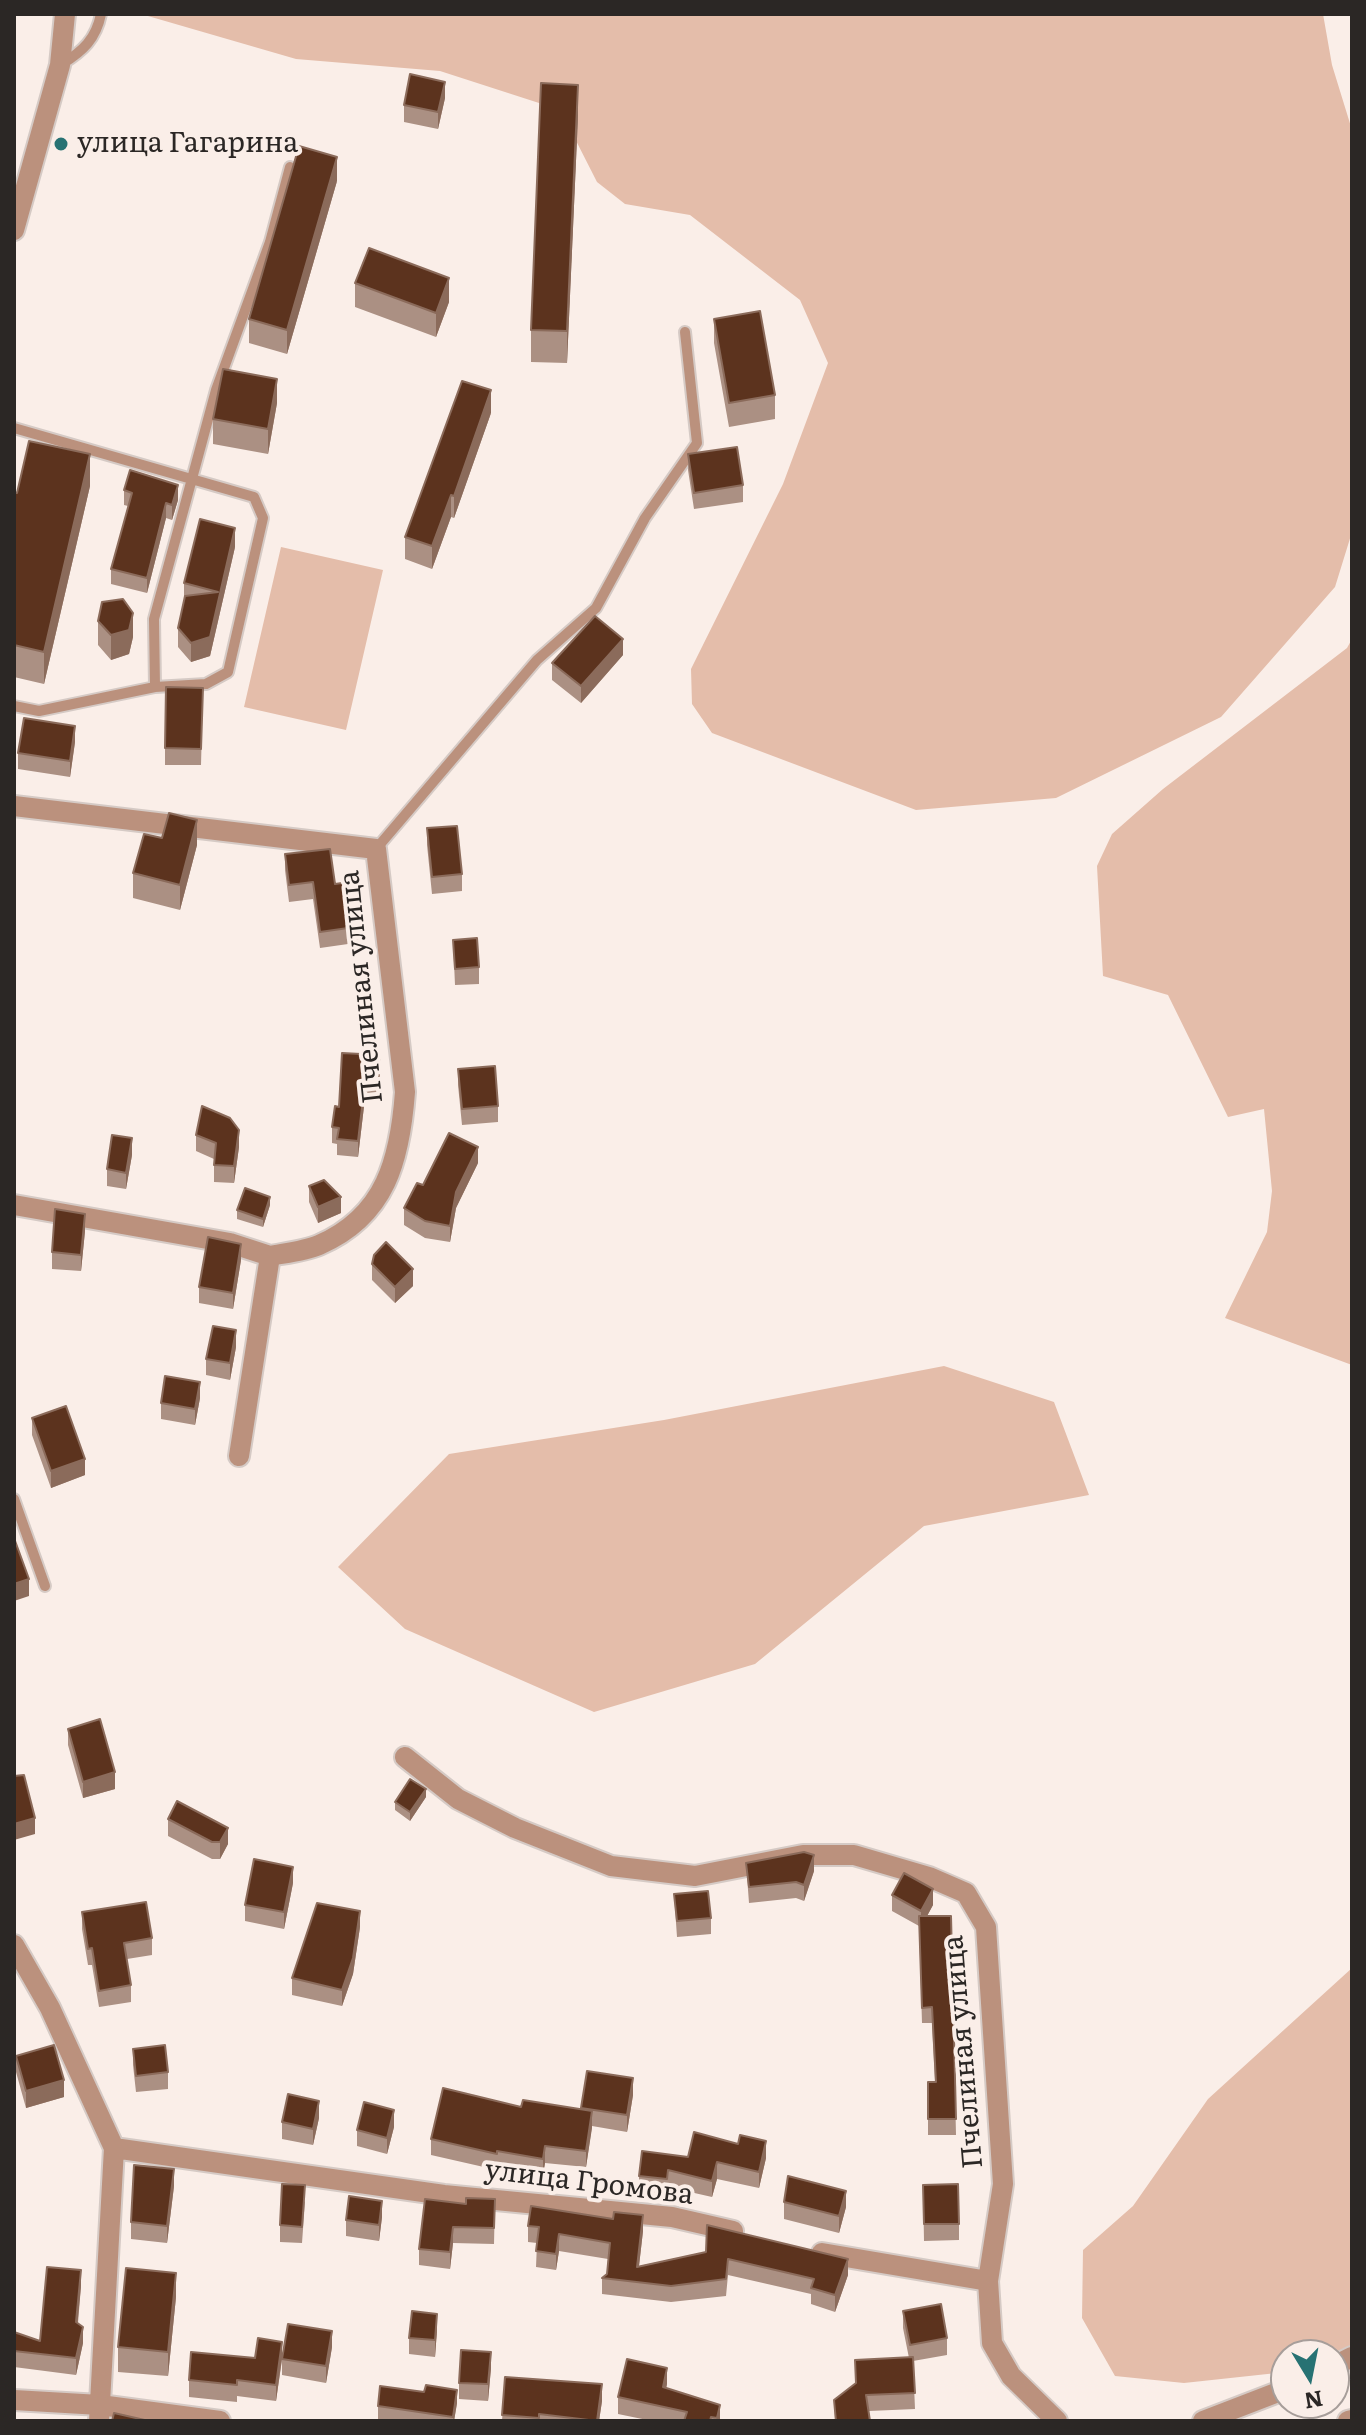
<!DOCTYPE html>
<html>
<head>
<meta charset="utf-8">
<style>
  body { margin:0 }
  #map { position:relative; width:1366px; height:2435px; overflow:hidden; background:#faeee8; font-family:Literata,serif }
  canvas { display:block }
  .frame { position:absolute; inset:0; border:16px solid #2b2725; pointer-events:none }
  .north { position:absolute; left:1270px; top:2339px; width:80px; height:80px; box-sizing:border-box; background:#faeee8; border:2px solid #a79e9a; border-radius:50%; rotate:170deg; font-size:22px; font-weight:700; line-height:32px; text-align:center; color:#2b2725 }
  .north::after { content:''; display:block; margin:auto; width:28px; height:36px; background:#277273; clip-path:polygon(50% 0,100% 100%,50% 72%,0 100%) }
</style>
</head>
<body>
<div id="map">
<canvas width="1366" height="2435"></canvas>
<div class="frame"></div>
<div class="north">N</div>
</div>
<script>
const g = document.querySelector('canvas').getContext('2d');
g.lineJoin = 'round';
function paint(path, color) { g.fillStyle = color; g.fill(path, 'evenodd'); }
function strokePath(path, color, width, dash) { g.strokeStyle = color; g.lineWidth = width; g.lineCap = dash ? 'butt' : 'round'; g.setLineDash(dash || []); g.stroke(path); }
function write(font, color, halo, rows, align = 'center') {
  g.font = font + ' Literata,serif'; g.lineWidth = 8; g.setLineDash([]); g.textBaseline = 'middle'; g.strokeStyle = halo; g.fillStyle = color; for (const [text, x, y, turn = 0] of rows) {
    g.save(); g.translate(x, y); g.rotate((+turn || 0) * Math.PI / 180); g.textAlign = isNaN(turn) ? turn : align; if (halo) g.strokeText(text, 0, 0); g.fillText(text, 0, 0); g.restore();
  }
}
const green = new Path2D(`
  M141 14H1323L1332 65 1352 130V532L1335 587 1221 717 1056 798 916 810 712 733 692 704 691 669 783 484 828 363 800 300 690 215 625 204 597 182 567 123 539 103 440 71 296 59Z
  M281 547 383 570 346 730 244 707Z
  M1352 639V1365L1225 1318 1267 1232 1272 1191 1264 1109 1228 1117 1168 995 1103 976 1097 866 1112 834 1163 789 1347 648Z
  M944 1366 1054 1402 1089 1495 924 1526 755 1664 594 1712 405 1629 338 1567 449 1454 664 1420Z
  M1352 1968V2360L1334 2355H1286V2372L1184 2383 1115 2376 1082 2318 1083 2250 1133 2206 1208 2099Z`);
const service = new Path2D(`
  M62 64C83 51 96 39 101 14
  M14 428 254 497 263 518 228 672 206 684 155 687
  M14 706 39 711 155 687 154 619 216 390 270 242 290 167
  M376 849 537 660 596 608 645 518 697 443 685 332
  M14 1499 45 1586`);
const minor = new Path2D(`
  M14 806 376 849 405 1092C400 1159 386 1216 319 1245 305 1251 286 1253 270 1256L239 1456
  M14 1205 230 1243 270 1256
  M405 1757 458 1799 515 1828 611 1866 695 1876 803 1855H854L929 1877 966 1893 986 1927 1003 2184 988 2281 992 2343 1011 2376 1057 2421
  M14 1945 50 2008 114 2148 99 2421
  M114 2148 444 2195 672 2217 733 2231
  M822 2253 988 2281
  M1334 2366 1352 2357
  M14 2400 100 2405 220 2421
  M1203 2421 1286 2389
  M1348 2421 1352 2420`);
const tertiary = new Path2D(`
  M14 230 60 65 65 14`);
const wall = new Path2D(`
  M445 98 438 129 404 122V105Z
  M578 116 567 363 531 362V330Z
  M337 181 287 354 249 343V319Z
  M355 283 449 302 436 337 355 307Z
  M714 319 775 395V419L729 427 714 343Z
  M277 403 268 454 213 444V419Z
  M491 413 454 518 451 517 432 569 405 559V537Z
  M688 454 743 485V502L694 509 688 470Z
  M90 486 44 684 14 677V492L17 493Z
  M124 490 178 500 172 520 166 518 147 593 111 584V569L128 506 124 505Z
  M235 547 210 656 191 662 178 647V628L184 602V583Z
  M98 621 133 637 129 654 111 660 98 645Z
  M623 655 581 703 552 680V663Z
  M203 688 201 765H165V748Z
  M75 742 70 777 18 769V753Z
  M427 828 462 874V891L432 894 427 845Z
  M162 838 197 845 180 910 133 898V873Z
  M285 854 335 884 362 926V942L320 948 313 899 289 902 285 870Z
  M453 940 479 967V984L455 985Z
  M342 1053 380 1072 378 1099 365 1098 358 1157 337 1155V1144L332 1143V1127L339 1107Z
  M458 1069 498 1106V1122L462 1125 458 1085Z
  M196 1135 239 1147 234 1183 214 1182V1159L196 1151Z
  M132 1155 126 1189 107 1186V1169Z
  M478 1163 456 1208 450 1242 425 1238 404 1225V1208L423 1185Z
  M309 1186 341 1213 318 1223 309 1202Z
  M270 1205 263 1227 237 1219V1210Z
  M85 1231 81 1271 52 1269V1252Z
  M241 1260 233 1309 199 1303V1287Z
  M372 1264 413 1286 395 1303 372 1280Z
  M236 1347 230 1380 206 1375V1359Z
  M200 1398 195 1425 161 1419V1403Z
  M32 1418 85 1475 51 1488 32 1435Z
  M68 1729 115 1789 83 1798 68 1745Z
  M426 1797 410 1821 395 1810V1802Z
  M168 1819 228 1844 220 1859H212L168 1836Z
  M746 1863 814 1871 804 1901 796 1898 749 1903Z
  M293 1883 284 1929 245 1921V1905Z
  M674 1894 711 1918V1934L677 1937Z
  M892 1895 933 1905 927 1916H951L956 2135H928V2082H935L932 2023H922L919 1926 892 1911Z
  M82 1912 152 1938V1955L127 1959 131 1985V2002L99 2007 92 1965H88L82 1929Z
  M360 1927 353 1974 342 2006 292 1995V1978Z
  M133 2049 168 2072V2089L136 2092 133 2065Z
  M16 2056 64 2097 26 2108 16 2072Z
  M587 2071 633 2095 627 2132 592 2126 586 2167 545 2163 543 2175 497 2167V2170L431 2155V2139L521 2107 581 2110Z
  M319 2118 313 2145 282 2139V2122Z
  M394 2127 387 2154 357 2146V2130Z
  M688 2157 766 2158 759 2188 717 2179 712 2197 668 2187 667 2196 639 2192V2176Z
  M923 2185 959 2224V2240L924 2241Z
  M174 2186 167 2243 131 2239V2222Z
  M495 2199 494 2244 453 2243 450 2269 419 2265V2249L466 2204Z
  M305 2201 302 2243 280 2242V2225Z
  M784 2202 846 2207 839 2233 784 2219Z
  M382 2217 379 2241 346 2236V2220Z
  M528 2226 643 2231 639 2266 706 2252 848 2275 835 2312 811 2304V2294L728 2275 726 2296 671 2302 602 2294V2278L607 2274 608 2259 559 2251 556 2270 536 2267 537 2243 528 2242Z
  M81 2286 78 2323 83 2343 76 2375 14 2367V2332L40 2341Z
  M176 2297 168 2376 118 2372V2347Z
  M903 2311 947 2338V2355L913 2361 915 2409 869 2411 870 2421H835L834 2400 856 2384 855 2360 909 2358 903 2328Z
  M437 2330 435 2357 409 2354V2338Z
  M332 2347 326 2383 282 2375V2360L276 2401 237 2396V2402L189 2397V2380L255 2358 282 2357Z
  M491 2368 488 2401 459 2399V2383Z
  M505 2377 602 2401 599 2421H502Z
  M667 2384 666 2388 720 2421H652L618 2414V2397Z
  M424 2392 457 2403 454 2421H392L378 2419V2406Z`);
const shadedWall = new Path2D(`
  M445 82V98L438 129V112Z
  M578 85V116L567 363V331Z
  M337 157V181L287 354V330Z
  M449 278V302L436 337V313Z
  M277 379V403L268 454V429Z
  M491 390V413L454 518V496Z
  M90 454V486L44 684V652Z
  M178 485V500L172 520V505Z
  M451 495V517L432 569V546Z
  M166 503V518L147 593V578Z
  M235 528V547L210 656 191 662V643L210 637Z
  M133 613V637L129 654 111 660V635Z
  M623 639V655L581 703V686Z
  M75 726V742L70 777V761Z
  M197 820V845L180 910V885Z
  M365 1082V1098L358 1157V1141Z
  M239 1130V1147L234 1183V1166Z
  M132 1138V1155L126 1189V1173Z
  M478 1147V1163L456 1208 450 1242V1226L456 1192Z
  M270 1197V1205L263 1227V1219Z
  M341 1197V1213L318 1223V1207Z
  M85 1214V1231L81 1271V1255Z
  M241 1244V1260L233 1309V1293Z
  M413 1269V1286L395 1303V1287Z
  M236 1330V1347L230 1380V1363Z
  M200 1382V1398L195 1425V1409Z
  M85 1459V1475L51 1488V1471Z
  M29 1579V1596L14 1601V1584Z
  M115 1772V1789L83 1798V1782Z
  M426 1789V1797L410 1821V1812Z
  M35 1818V1834L14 1840V1824Z
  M228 1828V1844L220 1859V1842Z
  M814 1855V1871L804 1901V1885Z
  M293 1867V1883L284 1929V1912Z
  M933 1889V1905L921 1927V1911Z
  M360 1911V1927L353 1974 342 2006V1990Z
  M633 2078V2095L627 2132V2115Z
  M64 2080V2097L26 2108V2091Z
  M319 2101V2118L313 2145V2129Z
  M394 2110V2127L387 2154V2138Z
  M592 2111V2128L586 2167V2151Z
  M766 2141V2158L759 2188V2172Z
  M545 2146V2163L543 2175V2159Z
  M717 2162V2179L712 2197V2181Z
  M174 2169V2186L167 2243V2226Z
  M846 2191V2207L839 2233V2216Z
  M382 2201V2217L379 2241V2225Z
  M643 2215V2231L637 2283V2267Z
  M453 2227V2243L450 2269V2252Z
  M559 2234V2251L556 2270V2254Z
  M848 2259V2275L835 2312V2295Z
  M81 2270V2286L76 2339V2322Z
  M176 2273V2297L168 2376V2352Z
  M437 2314V2330L435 2357V2340Z
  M83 2327V2343L76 2375V2358Z
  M332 2331V2347L326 2383V2366Z
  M282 2342V2358L276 2401V2385Z
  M491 2352V2368L488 2401V2384Z
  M667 2368V2384L663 2403V2387Z
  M602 2384V2401L599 2421H597Z
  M457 2390V2403L454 2421H453Z
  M720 2405V2421H717V2418Z`);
const building = new Path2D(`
  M410 74 445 82 438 112 404 105Z
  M541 83 578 85 567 331 531 330Z
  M299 146 337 157 287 330 249 319Z
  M369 248 449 278 436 313 355 283Z
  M760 311 775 395 729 403 714 319Z
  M223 369 277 379 268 429 213 419Z
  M462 381 491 390 454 496 451 495 432 546 405 537Z
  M29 441 90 454 44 652 14 645V492L17 493Z
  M737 447 743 485 694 493 688 454Z
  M130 470 178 485 172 505 166 503 147 578 111 569 132 493 124 490Z
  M200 519 235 528 210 637 191 643 178 628 185 596 218 592 184 583Z
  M123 599 133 613 129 630 111 635 98 621 102 602Z
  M595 616 623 639 581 686 552 663Z
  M166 687 203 688 201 749 165 748Z
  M24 718 75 726 70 761 18 753Z
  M169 813 197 820 180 885 133 873 144 834 162 838Z
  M457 826 462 874 432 877 427 828Z
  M330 849 335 884 356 881 362 926 320 932 313 882 289 885 285 854Z
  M477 938 479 967 455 969 453 940Z
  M342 1053 380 1055 378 1082H365L358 1141 337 1139 339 1128 332 1127 335 1106 339 1107Z
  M495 1066 498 1106 462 1109 458 1069Z
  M202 1106 230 1118 239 1130 234 1166 214 1165 216 1143 196 1135Z
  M449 1133 478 1147 456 1192 450 1226 425 1221 404 1208 417 1183 423 1185Z
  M112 1135 132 1138 126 1173 107 1169Z
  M324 1180 341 1197 318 1207 309 1186Z
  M245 1188 270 1197 263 1219 237 1210Z
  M55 1209 85 1214 81 1255 52 1252Z
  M208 1237 241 1244 233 1293 199 1287Z
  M386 1242 413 1269 395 1287 372 1264 374 1255Z
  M213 1326 236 1330 230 1363 206 1359Z
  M165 1376 200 1382 195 1409 161 1403Z
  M66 1406 85 1459 51 1471 32 1418Z
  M14 1538 29 1579 14 1584Z
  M100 1719 115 1772 83 1782 68 1729Z
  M24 1775 35 1818 14 1824V1776Z
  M410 1779 426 1789 410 1812 395 1802Z
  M177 1801 228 1828 220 1842H212L168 1819Z
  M804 1852 814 1855 804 1885 796 1882 749 1887 746 1863Z
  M254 1859 293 1867 284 1912 245 1905Z
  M904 1873 933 1889 921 1911 892 1895Z
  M708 1891 711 1918 677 1921 674 1894Z
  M146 1902 152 1938 124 1943 131 1985 99 1991 92 1948 88 1949 82 1912Z
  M317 1903 360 1911 353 1958 342 1990 292 1978Z
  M919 1916H951L956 2119H928V2082H936L932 2007 922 2008Z
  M54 2045 64 2080 26 2091 16 2056Z
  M165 2045 168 2072 136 2076 133 2049Z
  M587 2071 633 2078 627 2115 581 2108Z
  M443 2088 521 2107 523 2100 592 2111 586 2151 545 2146 543 2159 497 2151V2154L431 2139Z
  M288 2094 319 2101 313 2129 282 2122Z
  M364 2102 394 2110 387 2138 357 2130Z
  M694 2132 738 2144 740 2135 766 2141 759 2172 717 2162 712 2181 668 2170 667 2179 639 2176 642 2151 688 2157Z
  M134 2165 174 2169 167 2226 131 2222Z
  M788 2176 846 2191 839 2216 784 2202Z
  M282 2184 305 2185 302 2227 280 2225Z
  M958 2184 959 2224H924L923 2185Z
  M349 2196 382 2201 379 2225 346 2220Z
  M466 2198 495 2199 494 2228 453 2227 450 2252 419 2249 425 2199 466 2204Z
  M531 2206 613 2219 614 2212 643 2215 637 2267 706 2252 707 2225 848 2259 835 2295 811 2288 814 2279 728 2259 726 2279 671 2286 602 2278 607 2274 610 2243 559 2234 556 2254 536 2251 539 2227 528 2226Z
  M47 2267 81 2270 76 2322 83 2327 76 2358 14 2351V2332L40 2341Z
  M126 2268 176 2273 168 2352 118 2347Z
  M941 2304 947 2338 910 2345 903 2311Z
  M412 2311 437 2314 435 2340 409 2338Z
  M288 2324 332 2331 326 2366 282 2359Z
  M258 2338 282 2342 276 2385 237 2380V2385L189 2380 191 2352 255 2358Z
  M461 2350 491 2352 488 2384 459 2383Z
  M913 2357 915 2393 866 2395 870 2421H836L834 2400 856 2383 855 2360Z
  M627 2359 667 2368 663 2387 720 2405 717 2418 711 2417 710 2421H684L687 2412 618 2397Z
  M505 2377 602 2384 597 2421 539 2414V2418L502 2415Z
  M426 2385 457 2390 453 2417 378 2406 380 2386 424 2392Z
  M114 2413 149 2421H112Z`);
const markers = [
  [61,144,8,"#277273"]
];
const poiNames = [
  ["улица Гагарина",77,144]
];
const streetNames = [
  ["Пчелиная улица",362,987,-96],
  ["Пчелиная улица",964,2052,-95],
  ["улица Громова",589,2183,7]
];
paint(green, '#e4bdaa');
strokePath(service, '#d5cac5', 14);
strokePath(minor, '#d5cac5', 24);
strokePath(tertiary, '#d5cac5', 24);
strokePath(service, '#bb917d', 10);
strokePath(minor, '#bb917d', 20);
strokePath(tertiary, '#bb917d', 20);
paint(wall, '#ab9083');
paint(shadedWall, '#8b6b5b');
paint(building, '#5c331e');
strokePath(building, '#8b6b5b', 2);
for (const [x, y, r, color] of markers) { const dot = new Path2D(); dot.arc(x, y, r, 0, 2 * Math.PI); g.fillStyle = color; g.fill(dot); strokePath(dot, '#faeee8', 3); }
write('28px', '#2b2725', '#faeee8', poiNames, 'left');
write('28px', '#2b2725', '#faeee8', streetNames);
</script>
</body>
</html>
